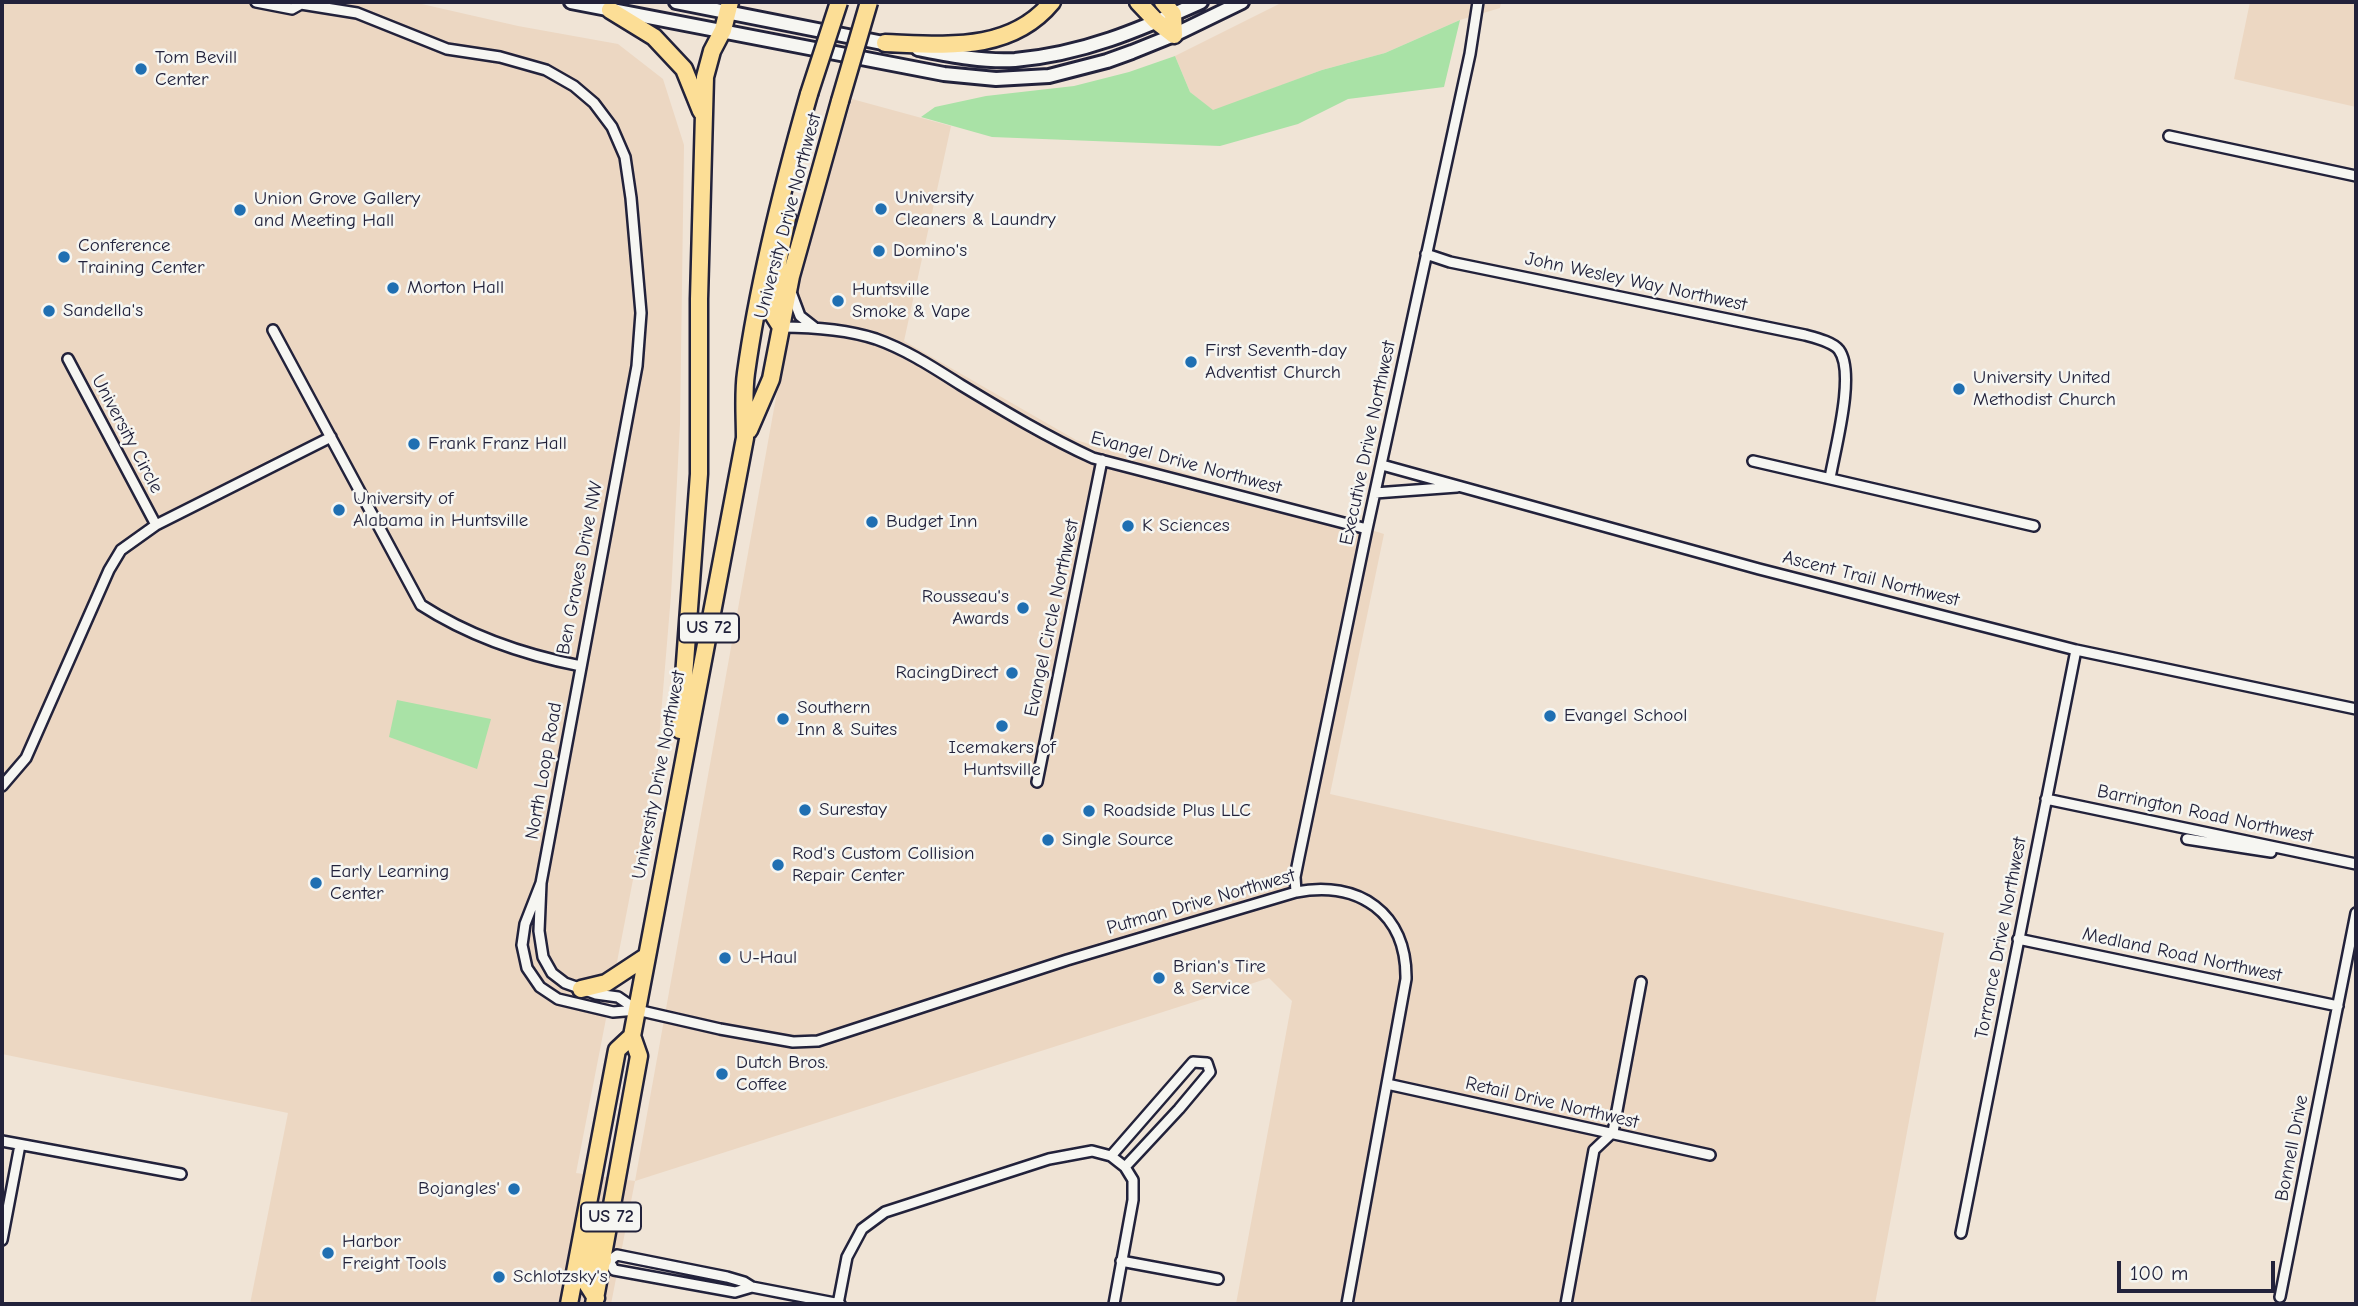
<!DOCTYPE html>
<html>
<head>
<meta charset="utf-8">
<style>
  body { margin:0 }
  #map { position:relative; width:2358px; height:1306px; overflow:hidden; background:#f0e4d6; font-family:"Comic Neue",sans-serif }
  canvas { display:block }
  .frame { position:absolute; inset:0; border:4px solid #22223b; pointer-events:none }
  .scale { position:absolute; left:2117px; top:1261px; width:158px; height:32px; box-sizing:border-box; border:4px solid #22223b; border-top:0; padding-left:9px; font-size:21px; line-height:24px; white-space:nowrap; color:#22223b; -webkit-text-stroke:5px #f6f6f2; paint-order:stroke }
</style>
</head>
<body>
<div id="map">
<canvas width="2358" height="1306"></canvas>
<div class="frame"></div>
<div class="scale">100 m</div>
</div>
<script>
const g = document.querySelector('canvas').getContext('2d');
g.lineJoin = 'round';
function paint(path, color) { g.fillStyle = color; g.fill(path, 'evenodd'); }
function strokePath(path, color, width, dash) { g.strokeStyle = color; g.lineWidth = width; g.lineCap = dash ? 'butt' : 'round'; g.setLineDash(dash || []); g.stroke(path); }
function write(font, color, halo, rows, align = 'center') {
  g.font = font + ' "Comic Neue",sans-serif'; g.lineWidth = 5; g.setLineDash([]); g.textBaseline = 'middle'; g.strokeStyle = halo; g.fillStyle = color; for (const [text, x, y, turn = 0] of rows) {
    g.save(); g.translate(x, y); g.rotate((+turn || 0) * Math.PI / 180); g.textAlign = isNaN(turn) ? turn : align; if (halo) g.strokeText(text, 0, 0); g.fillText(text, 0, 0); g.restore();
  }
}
const built = new Path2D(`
  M2 2H413L518 26 618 44 663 79 684 145 680 424 671 595 658 751 576 1173 635 1181 793 303 852 99 951 126 904 341 1076 440 1384 534 1330 794 1944 933 1875 1304H1236L1292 1001 1269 978 635 1181 611 1304H250L288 1113 2 1054Z
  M1283 2H1501L1500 8 1460 20 1385 53 1322 70 1213 111 1190 92 1175 56Z
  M2250 2H2356V107L2234 79Z`);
const green = new Path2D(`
  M1460 20 1444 87 1348 99 1298 124 1220 146 992 137 921 117 935 107 986 96 1074 86 1129 72 1175 56 1190 92 1213 110 1322 70 1385 53Z
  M397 700 491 719 477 769 389 737Z`);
const street = new Path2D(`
  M256 2 292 9 301 4 357 13 447 49 500 57 546 70 574 86 594 103 612 127 625 157 631 198 641 313 637 366 541 883 539 931 543 957 552 973 565 983 596 994 618 997 637 1010
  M2169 136 2356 176
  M1426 254 1450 262 1805 335C1816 338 1833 342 1839 350 1856 373 1835 449 1830 478
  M791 292 800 316 814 327
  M781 327C813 327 845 329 876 339 907 350 934 368 961 385 1004 411 1047 437 1093 458L1367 529
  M273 330 421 605C469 636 525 655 581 666
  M68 359 156 525
  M1753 461 2034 526
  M1382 465 1759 569 2076 650 2356 709
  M1375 493 1457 487
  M1037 782 1102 460
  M2 786 26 758 109 570 121 550 156 525 331 437
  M2046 799 2356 864
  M2187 839 2271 852
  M541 883 525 924 522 945 527 968 540 987 558 999 613 1012 637 1010 720 1029 793 1042 818 1041 1067 960 1296 892C1359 880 1407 913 1406 979L1347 1304
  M1296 892 1295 877 1299 857 1367 529 1470 54 1478 2
  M2018 939 2338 1006
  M1387 1084 1710 1155
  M2 1141 181 1174
  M1111 1156 1193 1062 1207 1063 1210 1072 1179 1109 1125 1167
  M1961 1233 2076 650
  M2 1240 20 1145
  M604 1260 609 1261 614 1270 735 1292 752 1287
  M609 1261 617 1255 727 1277 744 1282 752 1287 840 1304
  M1121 1261 1218 1279
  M2280 1297 2356 913
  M838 1304 847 1257 862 1229 885 1212 1049 1159 1092 1151 1111 1156 1125 1167 1133 1180V1200L1114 1304
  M1566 1304 1594 1150 1613 1132 1641 982`);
const secondary = new Path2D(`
  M571 2 944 74 996 79 1049 76 1107 61 1132 52 1174 35 1242 2
  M676 2 893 45
  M918 49C949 55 983 62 1015 60 1083 54 1139 30 1201 2`);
const highway = new Path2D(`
  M1138 2 1156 21 1174 35
  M1163 2 1173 14 1174 35
  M610 10 654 37 684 69 701 111
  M885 43C945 45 1010 53 1052 2
  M781 327 769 308 787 218
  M749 430 771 379 791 276 840 101
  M680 730 699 474V299L705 77 712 51 723 30 730 2
  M581 989 606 983 647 956
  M586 1220 595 1232 594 1255 603 1260
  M578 1260 584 1262 588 1267 586 1282 596 1298
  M569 1304 617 1050 632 1036
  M594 1304 639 1056 632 1036 745 438C745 417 743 394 746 373 759 279 783 185 809 94`);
const highwayBridge = new Path2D(`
  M809 94 839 2
  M840 101 869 2`);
const markers = [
  [141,69,7,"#1f6fb2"],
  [881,209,7,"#1f6fb2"],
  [240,210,7,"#1f6fb2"],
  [879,251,7,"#1f6fb2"],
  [64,257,7,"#1f6fb2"],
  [393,288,7,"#1f6fb2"],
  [838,301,7,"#1f6fb2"],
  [49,311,7,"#1f6fb2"],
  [1191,362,7,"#1f6fb2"],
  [1959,389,7,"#1f6fb2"],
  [414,444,7,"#1f6fb2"],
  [339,510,7,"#1f6fb2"],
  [872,522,7,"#1f6fb2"],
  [1128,526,7,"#1f6fb2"],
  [1023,608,7,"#1f6fb2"],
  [1012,673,7,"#1f6fb2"],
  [1550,716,7,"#1f6fb2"],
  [783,719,7,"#1f6fb2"],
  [1002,726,7,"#1f6fb2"],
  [805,810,7,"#1f6fb2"],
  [1089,811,7,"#1f6fb2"],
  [1048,840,7,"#1f6fb2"],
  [778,865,7,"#1f6fb2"],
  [316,883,7,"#1f6fb2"],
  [725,958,7,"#1f6fb2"],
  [1159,978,7,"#1f6fb2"],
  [722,1074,7,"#1f6fb2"],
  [514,1189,7,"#1f6fb2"],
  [328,1253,7,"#1f6fb2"],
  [499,1277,7,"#1f6fb2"]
];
const shields = [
  [709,628,60],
  [611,1217,60]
];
const shieldNames = [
  ["US 72",709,628],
  ["US 72",611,1217]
];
const poiNames = [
  ["Tom Bevill",155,58],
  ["Center",155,80],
  ["University",895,198],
  ["Cleaners & Laundry",895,220],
  ["Union Grove Gallery",254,199],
  ["and Meeting Hall",254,221],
  ["Conference",78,246],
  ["Training Center",78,268],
  ["Domino's",893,251],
  ["Morton Hall",407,288],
  ["Huntsville",852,290],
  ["Smoke & Vape",852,312],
  ["Sandella's",63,311],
  ["First Seventh-day",1205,351],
  ["Adventist Church",1205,373],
  ["University United",1973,378],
  ["Methodist Church",1973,400],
  ["Frank Franz Hall",428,444],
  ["University of",353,499],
  ["Alabama in Huntsville",353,521],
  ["Budget Inn",886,522],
  ["K Sciences",1142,526],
  ["Rousseau's",1009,597,"right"],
  ["Awards",1009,619,"right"],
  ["RacingDirect",998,673,"right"],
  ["Southern",797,708],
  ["Inn & Suites",797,730],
  ["Evangel School",1564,716],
  ["Icemakers of",1002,748,"center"],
  ["Huntsville",1002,770,"center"],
  ["Surestay",819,810],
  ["Roadside Plus LLC",1103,811],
  ["Single Source",1062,840],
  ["Rod's Custom Collision",792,854],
  ["Repair Center",792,876],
  ["Early Learning",330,872],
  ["Center",330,894],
  ["U-Haul",739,958],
  ["Brian's Tire",1173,967],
  ["& Service",1173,989],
  ["Dutch Bros.",736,1063],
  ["Coffee",736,1085],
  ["Bojangles'",500,1189,"right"],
  ["Harbor",342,1242],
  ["Freight Tools",342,1264],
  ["Schlotzsky's",513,1277]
];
const streetNames = [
  ["University Drive Northwest",788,216,-75],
  ["John Wesley Way Northwest",1636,282,12],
  ["University Circle",127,434,62],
  ["Executive Drive Northwest",1368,443,-78],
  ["Evangel Drive Northwest",1186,463,15],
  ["Ben Graves Drive NW",580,568,-79],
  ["Ascent Trail Northwest",1871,579,14],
  ["Evangel Circle Northwest",1052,618,-78],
  ["North Loop Road",544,771,-80],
  ["University Drive Northwest",659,775,-79],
  ["Barrington Road Northwest",2205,814,12],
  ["Putman Drive Northwest",1201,902,-16],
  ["Torrance Drive Northwest",2001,938,-79],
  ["Medland Road Northwest",2182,955,12],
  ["Retail Drive Northwest",1552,1103,13],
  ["Bonnell Drive",2292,1148,-79]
];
paint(built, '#ecd7c2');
paint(green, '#a9e2a6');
strokePath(street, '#22223b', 14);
strokePath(secondary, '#22223b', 18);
strokePath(highway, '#22223b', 21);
strokePath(street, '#f6f6f2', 9);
strokePath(secondary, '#f6f6f2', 12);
strokePath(highway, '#fcde96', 16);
strokePath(highwayBridge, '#22223b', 21, []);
strokePath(highwayBridge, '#fcde96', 16);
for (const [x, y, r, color] of markers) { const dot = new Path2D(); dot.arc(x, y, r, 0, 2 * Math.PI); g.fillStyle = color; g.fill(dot); strokePath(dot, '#f6f6f2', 2.5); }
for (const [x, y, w] of shields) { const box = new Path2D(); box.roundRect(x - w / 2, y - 14.5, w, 29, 5); g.fillStyle = '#f6f6f2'; g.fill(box); strokePath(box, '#22223b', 2); }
write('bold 18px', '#22223b', null, shieldNames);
write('19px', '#22223b', '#f6f6f2', poiNames, 'left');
write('19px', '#22223b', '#f6f6f2', streetNames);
</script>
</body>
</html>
